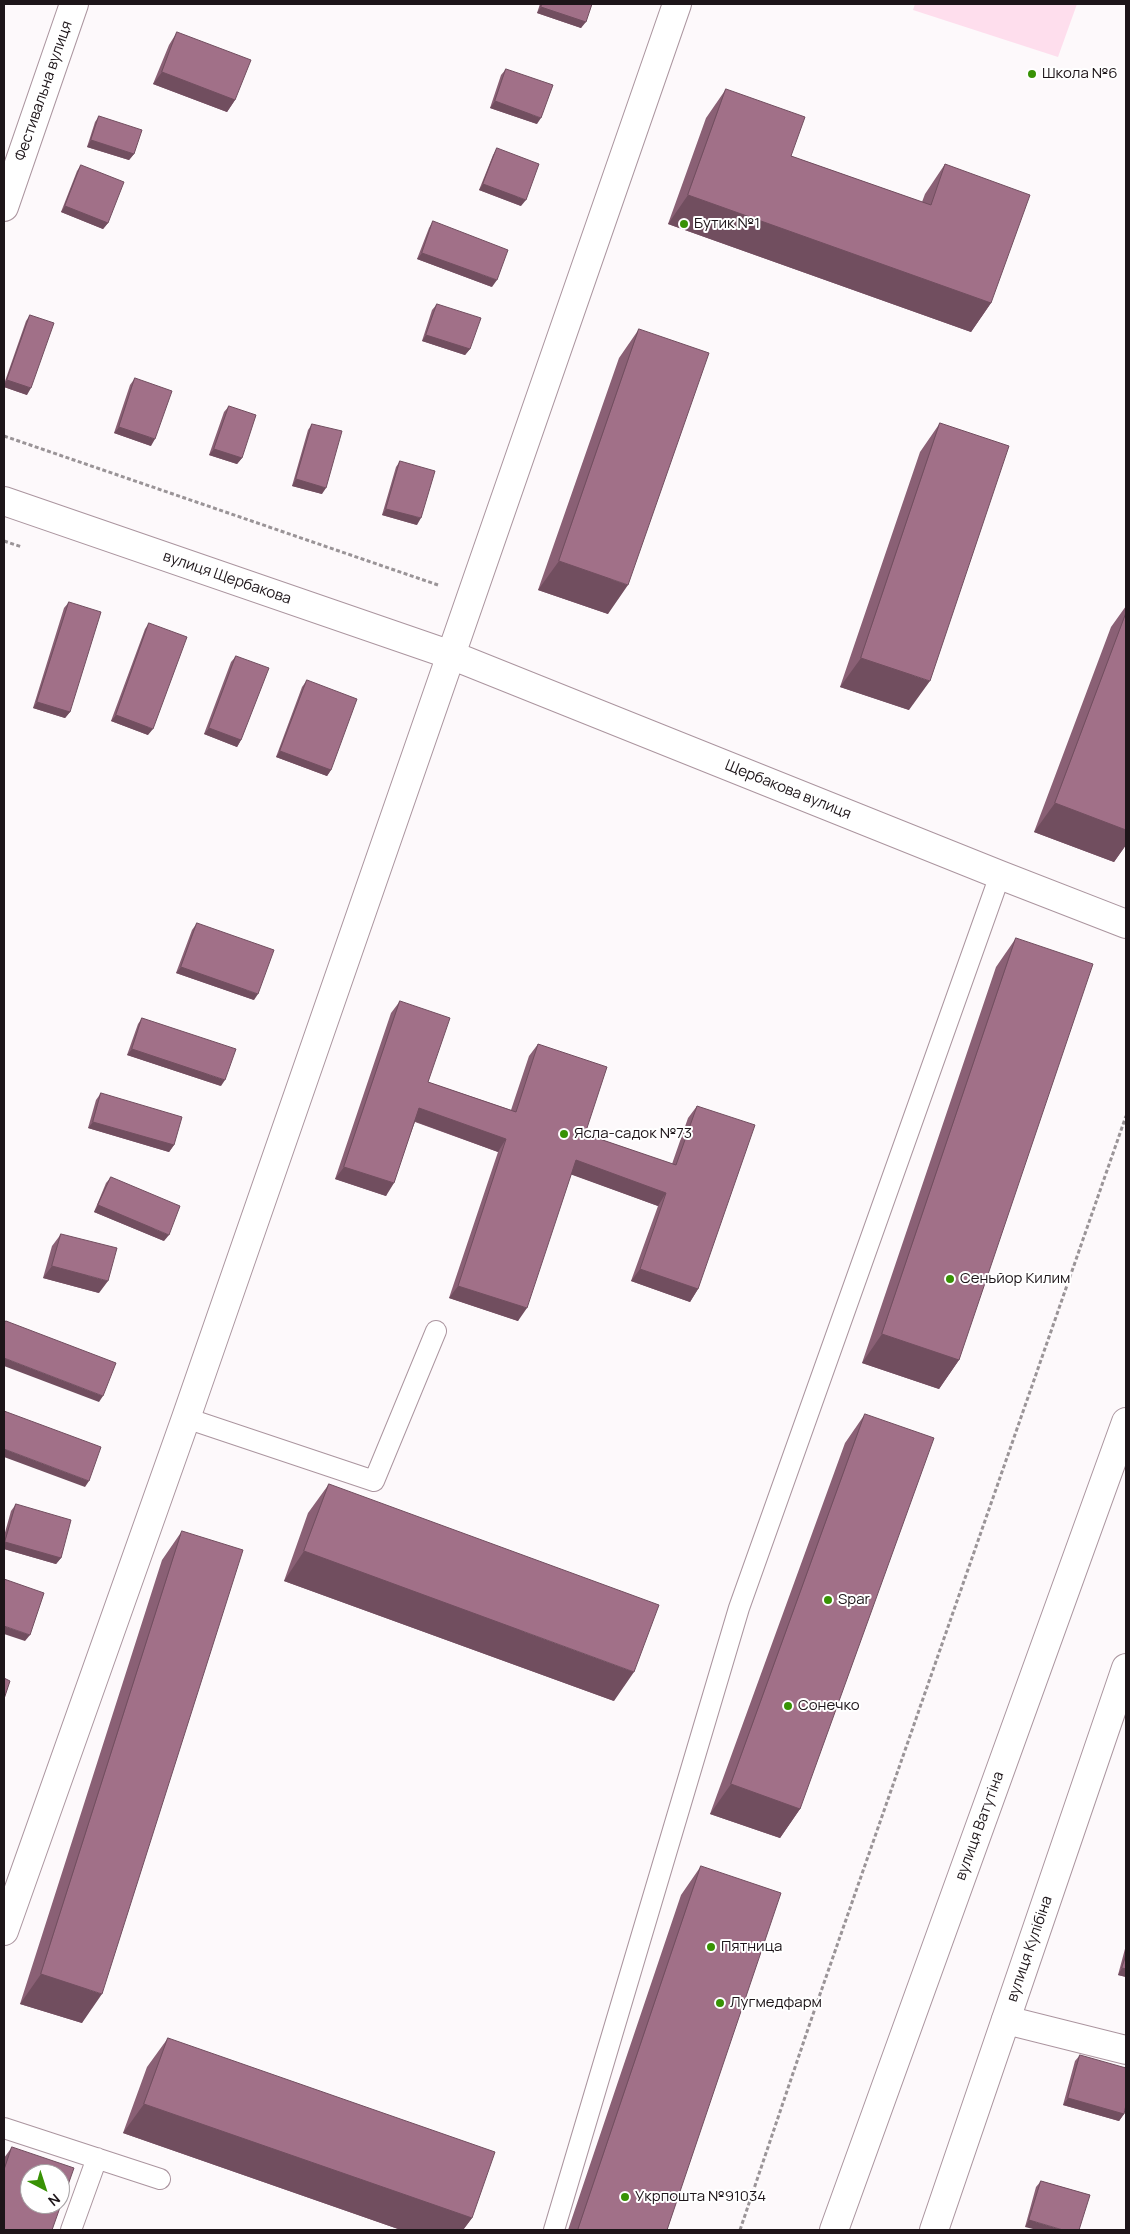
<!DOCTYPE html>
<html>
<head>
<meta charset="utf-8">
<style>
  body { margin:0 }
  #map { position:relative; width:1130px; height:2234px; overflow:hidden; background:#fdf9fb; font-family:Manrope,sans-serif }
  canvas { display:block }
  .frame { position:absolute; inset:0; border:5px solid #1d1519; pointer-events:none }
  .north { position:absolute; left:20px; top:2164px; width:50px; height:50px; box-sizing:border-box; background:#fff; border:1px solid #a5a1a3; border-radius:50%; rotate:140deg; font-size:14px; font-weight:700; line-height:20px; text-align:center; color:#1d1519 }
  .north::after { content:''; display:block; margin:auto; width:18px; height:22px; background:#389205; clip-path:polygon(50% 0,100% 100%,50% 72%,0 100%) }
</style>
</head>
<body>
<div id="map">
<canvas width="1130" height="2234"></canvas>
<div class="frame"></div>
<div class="north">N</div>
</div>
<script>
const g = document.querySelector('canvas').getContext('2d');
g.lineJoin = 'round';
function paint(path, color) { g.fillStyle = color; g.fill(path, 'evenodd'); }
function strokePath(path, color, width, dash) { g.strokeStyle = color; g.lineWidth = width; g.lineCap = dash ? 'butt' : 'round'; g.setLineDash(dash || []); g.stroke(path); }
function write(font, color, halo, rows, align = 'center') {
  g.font = font + ' Manrope,sans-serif'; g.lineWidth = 4; g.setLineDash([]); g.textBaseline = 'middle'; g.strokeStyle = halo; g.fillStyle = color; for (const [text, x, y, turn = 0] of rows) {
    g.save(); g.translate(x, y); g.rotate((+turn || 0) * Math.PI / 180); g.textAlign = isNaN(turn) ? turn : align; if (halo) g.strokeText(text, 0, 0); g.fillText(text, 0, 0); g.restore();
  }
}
const green = new Path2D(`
  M915 4H1077L1058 57 913 10Z`);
const path = new Path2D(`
  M4 436 438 585
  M4 541 22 547
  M740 2230 810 2023 1126 1116`);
const lane = new Path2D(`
  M186 1418 374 1481 436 1331
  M4 2128 160 2179
  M71 2230 97 2158
  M554 2230 739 1608 1000 875`);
const street = new Path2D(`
  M4 207 74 4
  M4 501 451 655 1000 875 1126 924
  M4 1931 186 1418 677 4
  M1006 2020 1126 2050`);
const primary = new Path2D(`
  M834 2230 1126 1422
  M934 2230 1126 1668`);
const wall = new Path2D(`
  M540 4H592L581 28 537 13Z
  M177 32 235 100 227 112 153 84 169 45Z
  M506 69 537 124 490 108 501 75Z
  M726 89 791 156 922 202 925 194 945 164 991 303 971 332 668 224 706 118Z
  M99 116 134 154 129 160 87 147 95 122Z
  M497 148 521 206 479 190 493 155Z
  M81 165 108 223 103 229 61 212 77 171Z
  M433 221 492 287 417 259 429 228Z
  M437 304 470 349 465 355 422 341 432 310Z
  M30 315 27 395 4 387V384L26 321Z
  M639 329 608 614 538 590 619 358Z
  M135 378 151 446 114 433 130 385Z
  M229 406 242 458 237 464 209 455 224 412Z
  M940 423 909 710 840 687 920 452Z
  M312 424 322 494 292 486 308 430Z
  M400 461 417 525 382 515 396 467Z
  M69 602 70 712 65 718 33 708 64 608Z
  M1126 606V845L1114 862 1034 832 1111 627Z
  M149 623 148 735 111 721 145 629Z
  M236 656 241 740 237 747 204 734 231 662Z
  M307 680 331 770 327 776 276 757 302 687Z
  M197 923 254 1000 176 973 192 930Z
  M1016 938 959 1360 939 1389 862 1363 996 967Z
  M400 1001 428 1082 511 1110 529 1056 538 1044 585 1134 672 1164 688 1118 697 1106 698 1289 690 1302 631 1281 658 1206 571 1174 518 1321 449 1298 498 1152 415 1122 386 1196 335 1179 391 1013Z
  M142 1018 221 1086 127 1055 138 1024Z
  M101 1093 174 1145 169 1152 88 1128 96 1100Z
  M111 1177 164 1241 94 1212 106 1183Z
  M61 1234 99 1293 43 1278 52 1246Z
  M865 1414 800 1809 780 1838 710 1814 845 1443Z
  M329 1484 614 1701 284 1581 308 1513Z
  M16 1504 61 1558 56 1564 4 1549V1536L11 1511Z
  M182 1531 82 2023 20 2004 162 1560Z
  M701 1866 667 2230H568L681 1895Z
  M1126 1945V1977L1118 1975Z
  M168 2038 472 2218 463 2230H401L123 2133 147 2067Z
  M1080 2055 1124 2114 1119 2121 1063 2105 1075 2061Z
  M12 2147 4 2230V2158Z
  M1041 2181 1090 2195 1025 2227 1036 2187Z`);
const shadedWall = new Path2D(`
  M541 7 586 22 581 28 537 13Z
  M162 72 235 100 227 112 153 84Z
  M495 101 541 118 537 124 490 108Z
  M91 140 134 154 129 160 87 147Z
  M483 184 526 200 521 206 479 190Z
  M688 195 991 303 971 332 668 224Z
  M65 206 108 223 103 229 61 212Z
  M422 253 497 280 492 287 417 259Z
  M426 335 470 349 465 355 422 341Z
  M7 380 31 388 27 395 4 387V385Z
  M119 427 155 439 151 446 114 433Z
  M214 449 242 458 237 464 209 455Z
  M296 479 326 488 322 494 292 486Z
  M386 509 421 518 417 525 382 515Z
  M559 561 628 585 608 614 538 590Z
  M861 658 930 681 909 710 840 687Z
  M37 702 70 712 65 718 33 708Z
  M116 715 153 729 148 735 111 721Z
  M209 728 241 740 237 747 204 734Z
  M280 751 331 770 327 776 276 757Z
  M1055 803 1126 830V845L1114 862 1034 832Z
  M181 967 258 994 254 1000 176 973Z
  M132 1049 225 1080 221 1086 127 1055Z
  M419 1108 506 1139 498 1152 411 1120Z
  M93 1122 174 1145 169 1152 88 1128Z
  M576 1160 666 1193 658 1206 567 1173Z
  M344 1167 394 1183 386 1196 335 1179Z
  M98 1205 169 1235 164 1241 94 1212Z
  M52 1266 108 1281 99 1293 43 1278Z
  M640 1269 698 1289 690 1302 631 1281Z
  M458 1286 527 1308 518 1321 449 1298Z
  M882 1334 959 1360 939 1389 862 1363Z
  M4 1358 103 1396 99 1402 4 1366Z
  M4 1449 89 1481 85 1487 4 1457Z
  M5 1542 61 1558 56 1564 4 1549V1543Z
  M304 1551 634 1672 614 1701 284 1581Z
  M4 1626 30 1635 25 1641 4 1634Z
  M731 1784 800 1809 780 1838 710 1814Z
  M1122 1968 1126 1969V1977L1118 1975Z
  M41 1974 102 1994 82 2023 20 2004Z
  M1068 2098 1124 2114 1119 2121 1063 2105Z
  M144 2104 472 2218 463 2230H401L123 2133Z
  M1029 2220 1063 2230H1037L1025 2227Z`);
const building = new Path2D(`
  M542 4H592L586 22 541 7Z
  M177 32 251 60 235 100 162 72Z
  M506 69 553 85 541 118 495 101Z
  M726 89 805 117 791 156 931 205 945 164 1030 195 991 303 688 195Z
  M99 116 142 130 134 154 91 140Z
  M497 148 539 164 526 200 483 184Z
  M81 165 124 182 108 223 65 206Z
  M433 221 508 250 497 280 422 253Z
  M437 304 481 318 470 349 426 335Z
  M30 315 54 323 31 388 7 380Z
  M639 329 709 353 628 585 559 561Z
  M135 378 172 391 155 439 119 427Z
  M229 406 256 415 242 458 214 449Z
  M940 423 1009 446 930 681 861 658Z
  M312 424 342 431 326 488 296 479Z
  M400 461 435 471 421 518 386 509Z
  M69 602 101 612 70 712 37 702Z
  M1126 613V830L1055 803Z
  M149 623 187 637 153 729 116 715Z
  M236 656 269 668 241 740 209 728Z
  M307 680 357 699 331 770 280 751Z
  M197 923 274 950 258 994 181 967Z
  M1016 938 1093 964 959 1360 882 1334Z
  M400 1001 450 1018 428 1082 516 1112 538 1044 607 1067 585 1134 676 1165 697 1106 755 1125 698 1289 640 1269 666 1193 576 1160 527 1308 458 1286 506 1139 419 1108 394 1183 344 1167Z
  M142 1018 236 1049 225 1080 132 1049Z
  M101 1093 182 1117 174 1145 93 1122Z
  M111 1177 180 1206 169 1235 98 1205Z
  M61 1234 117 1248 108 1281 52 1266Z
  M6 1321 116 1363 103 1396 4 1358V1326Z
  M4 1411 101 1447 89 1481 4 1449Z
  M865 1414 934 1438 800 1809 731 1784Z
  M329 1484 659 1605 634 1672 304 1551Z
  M16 1504 71 1520 61 1558 5 1542Z
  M182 1531 243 1550 102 1994 41 1974Z
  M4 1579 44 1593 30 1635 4 1626Z
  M4 1678 10 1681 4 1699Z
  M701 1866 781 1893 667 2230H578Z
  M1126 1955V1969L1122 1968Z
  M168 2038 495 2152 472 2218 144 2104Z
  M1080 2055 1126 2068V2105L1124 2114 1068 2098Z
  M12 2147 74 2168 52 2230H4V2170ZM30 2174H60V2204H30Z
  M1041 2181 1090 2195 1079 2230H1063L1029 2220Z`);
const markers = [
  [1032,74,5,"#389205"],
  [684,224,5,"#389205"],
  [564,1134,5,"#389205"],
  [950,1279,5,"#389205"],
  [828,1600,5,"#389205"],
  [788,1706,5,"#389205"],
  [711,1947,5,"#389205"],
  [720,2003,5,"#389205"],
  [625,2197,5,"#389205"]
];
const poiNames = [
  ["Школа №6",1042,74],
  ["Бутик №1",694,224],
  ["Ясла-садок №73",574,1134],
  ["Сеньйор Килим",960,1279],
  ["Spar",838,1600],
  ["Сонечко",798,1706],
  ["Пятница",721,1947],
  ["Лугмедфарм",730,2003],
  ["Укрпошта №91034",635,2197]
];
const streetNames = [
  ["Фестивальна вулиця",44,91,-71],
  ["вулиця Щербакова",227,578,19],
  ["Щербакова вулиця",788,790,22],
  ["вулиця Ватутіна",980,1826,-70],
  ["вулиця Кулібіна",1030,1949,-71]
];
paint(green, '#fedeed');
strokePath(lane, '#ab959f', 22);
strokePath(street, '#ab959f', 30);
strokePath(primary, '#ab959f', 30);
strokePath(path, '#9a9497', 3, [4, 2.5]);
strokePath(lane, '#fff', 20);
strokePath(street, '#fff', 28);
strokePath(primary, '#fff', 28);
paint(wall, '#8a6075');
paint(shadedWall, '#714e5f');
paint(building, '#a17088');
strokePath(building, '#714e5f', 1);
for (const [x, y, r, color] of markers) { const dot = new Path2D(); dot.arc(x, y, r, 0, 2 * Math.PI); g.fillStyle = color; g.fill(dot); strokePath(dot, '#fff', 2); }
write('15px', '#1d1519', '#fff', poiNames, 'left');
write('15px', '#1d1519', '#fff', streetNames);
</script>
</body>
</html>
